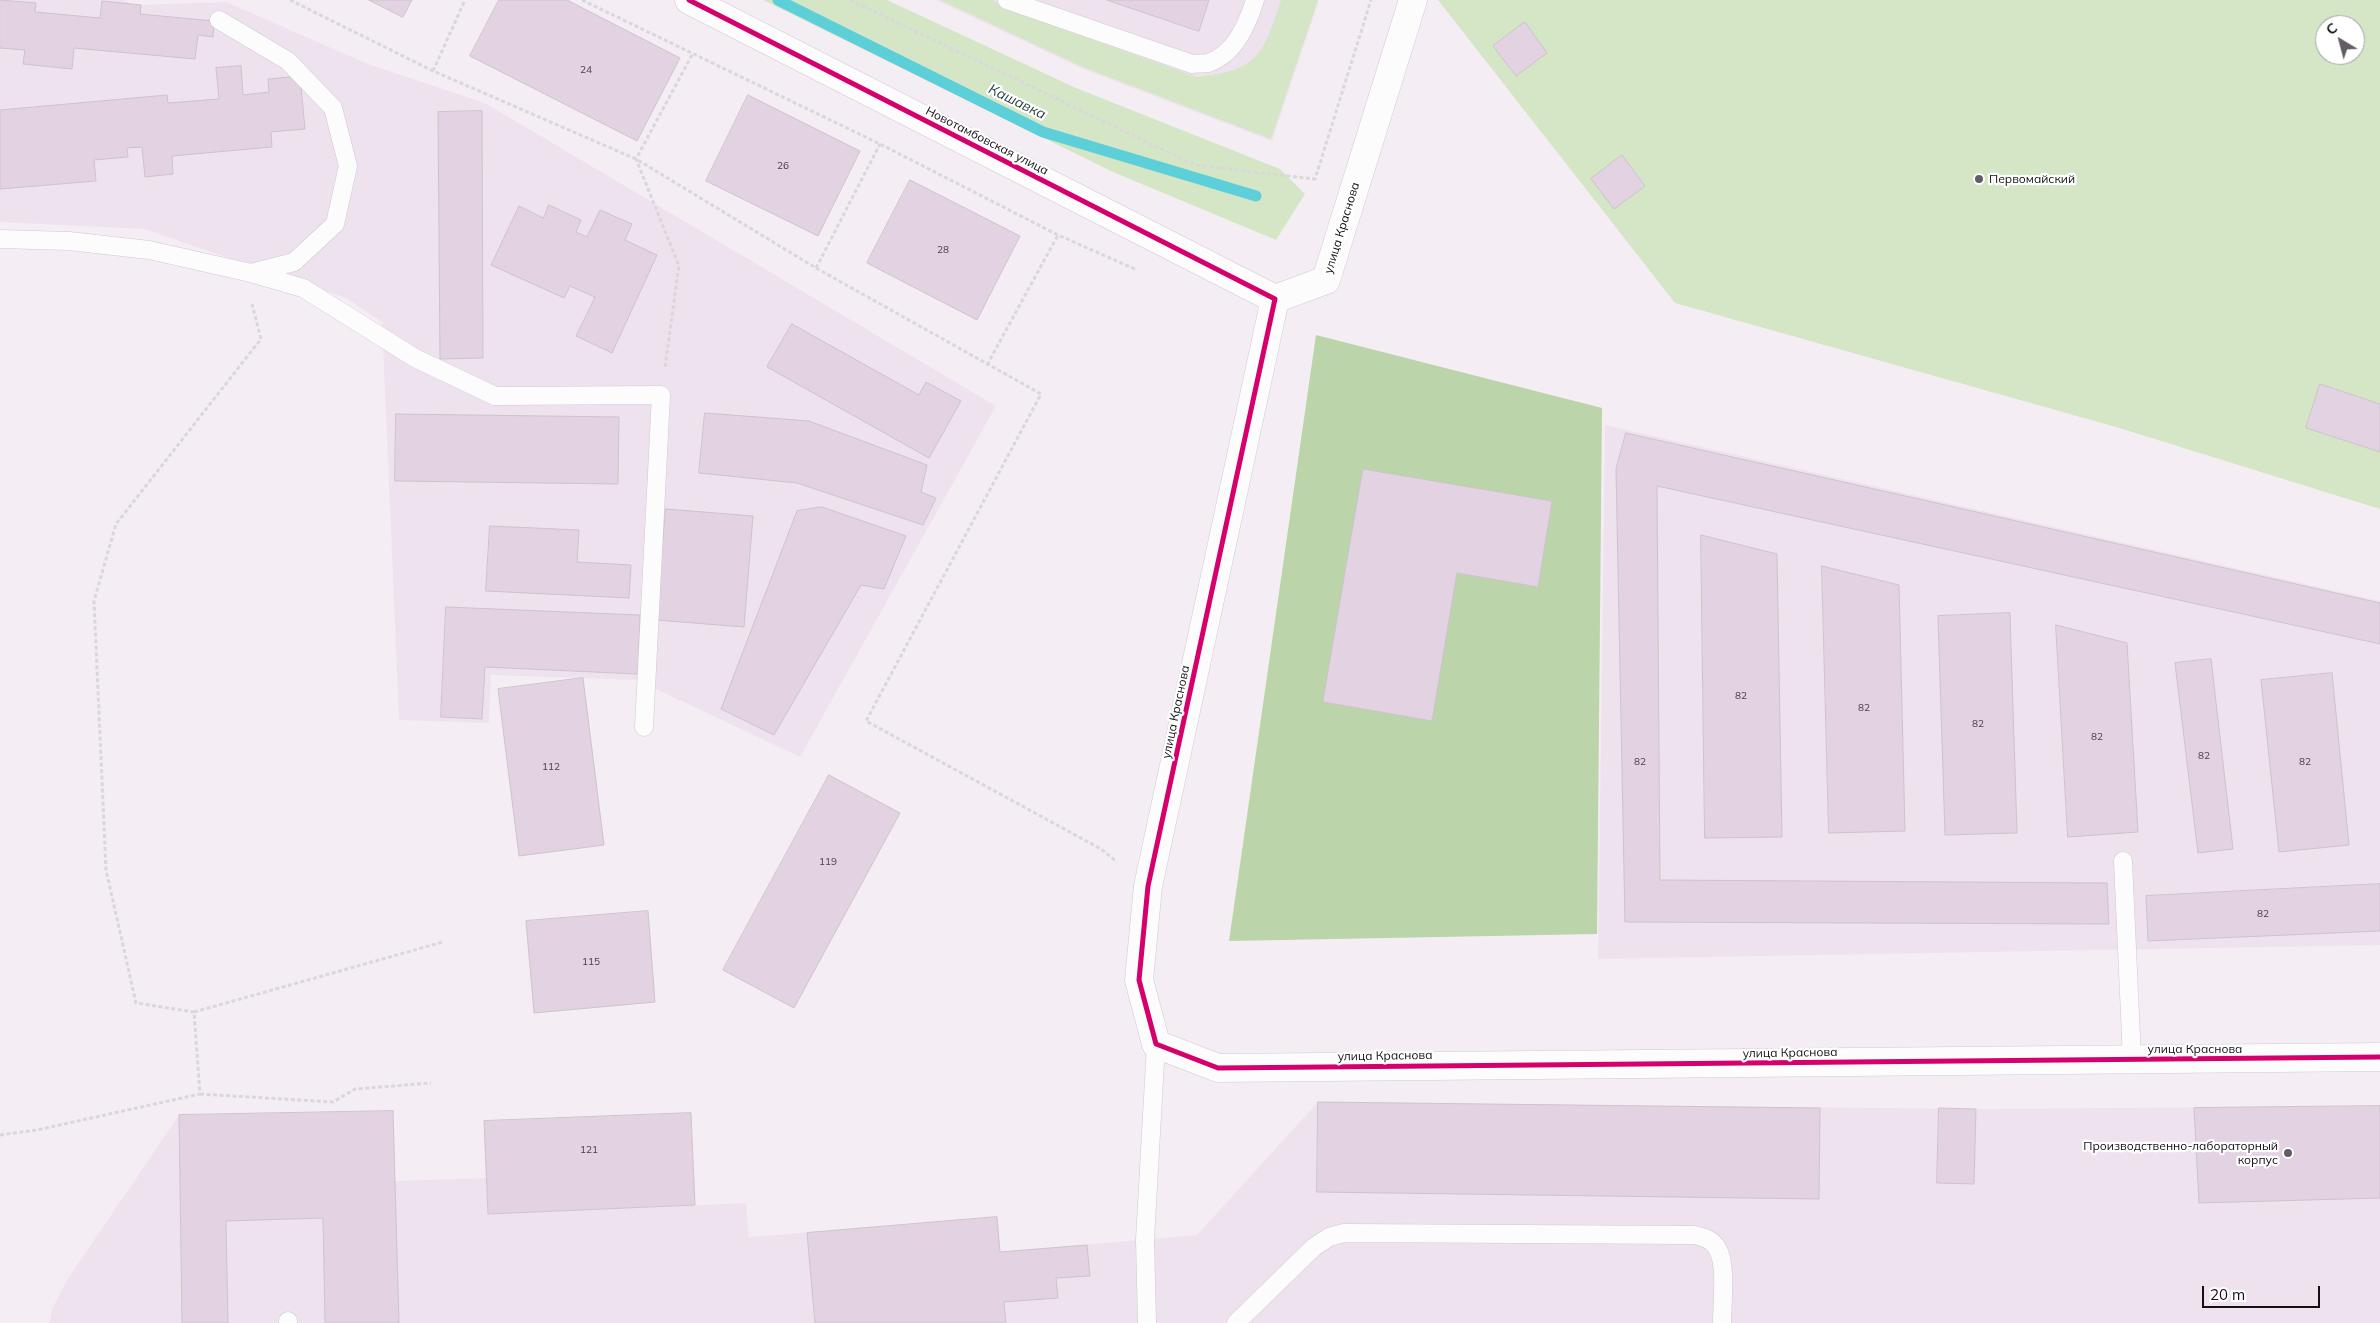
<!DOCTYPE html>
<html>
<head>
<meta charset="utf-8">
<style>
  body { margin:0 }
  #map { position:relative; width:2380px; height:1323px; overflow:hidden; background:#f4eef4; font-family:Mulish,sans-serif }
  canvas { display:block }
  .north { position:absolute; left:2315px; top:15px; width:50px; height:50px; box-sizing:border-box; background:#fff; border:1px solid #a19fa1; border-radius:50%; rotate:323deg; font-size:14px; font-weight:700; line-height:20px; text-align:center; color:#130f13 }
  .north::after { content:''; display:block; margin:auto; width:18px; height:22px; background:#625d62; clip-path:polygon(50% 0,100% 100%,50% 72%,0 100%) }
  .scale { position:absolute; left:2202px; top:1286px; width:118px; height:22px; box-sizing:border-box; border:2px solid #130f13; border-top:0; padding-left:6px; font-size:15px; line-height:18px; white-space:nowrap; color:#130f13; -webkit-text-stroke:4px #fff; paint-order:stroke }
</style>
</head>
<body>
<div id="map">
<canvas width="2380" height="1323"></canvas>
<div class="north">С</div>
<div class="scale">20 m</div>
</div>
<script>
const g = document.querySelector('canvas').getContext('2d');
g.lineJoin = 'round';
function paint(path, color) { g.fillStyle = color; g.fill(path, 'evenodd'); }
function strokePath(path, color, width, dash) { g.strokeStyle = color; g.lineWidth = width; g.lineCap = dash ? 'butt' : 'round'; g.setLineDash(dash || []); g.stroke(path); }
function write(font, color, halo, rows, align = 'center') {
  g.font = font + ' Mulish,sans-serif'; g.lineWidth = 4.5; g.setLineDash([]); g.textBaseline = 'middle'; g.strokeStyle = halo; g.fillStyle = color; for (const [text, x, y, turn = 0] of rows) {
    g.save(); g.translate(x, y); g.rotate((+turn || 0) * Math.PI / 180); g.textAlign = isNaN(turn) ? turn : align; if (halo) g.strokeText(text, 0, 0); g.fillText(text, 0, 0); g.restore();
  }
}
const built = new Path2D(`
  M0 0H124L134 5 226 2 368 64 485 103 996 406 800 757 637 680 491 675 489 723 399 720 382 322 346 298 144 229 0 222Z
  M936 0H1319L1272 141 1083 69Z
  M1605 425 2380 601V945L1598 959Z
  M1318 1102 1976 1109 2380 1106V1323H50L52 1309 67 1280 179 1115 393 1111 395 1181 486 1178 488 1214 746 1203 749 1237 997 1217 1000 1252 1197 1235Z`);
const green = new Path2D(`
  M763 0H887L1076 88 1280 169 1305 194 1276 240 1113 172Z
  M940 0H993L1006 9 1197 77C1259 70 1263 55 1281 0H1318L1271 139 1083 67Z
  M1438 0H2380V509L2116 427 1675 303ZM2325 25H2355V55H2325Z`);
const forest = new Path2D(`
  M1316 335 1602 408 1597 934 1229 941Z`);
const stream = new Path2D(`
  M778 0 1043 132 1256 196`);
const building = new Path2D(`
  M0 0 36 3 35 12 100 18 102 1 141 5 140 14 214 21 213 37 198 35 195 59 74 48 72 69 23 64 25 50 0 48Z
  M369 0H412L403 17Z
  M499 0H567L680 58 637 141 470 56Z
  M1107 0H1209L1199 31Z
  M1525 22 1547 53 1516 76 1493 46Z
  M241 66 243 95 269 92 268 79 300 76 305 129 271 132 272 147 172 156 173 174 145 177 142 147 127 148 128 157 94 160 96 181 0 189V110L167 95 168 103 219 99 216 68Z
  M748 95 860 151 818 236 706 181Z
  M482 111 483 358 440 359 438 112Z
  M1622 155 1645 186 1614 209 1591 179Z
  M910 180 1020 236 977 320 867 263Z
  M549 205 581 220 576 232 587 237 600 210 632 224 625 240 657 255 612 353 576 336 595 297 570 286 564 298 491 265 519 206 543 218Z
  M792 324 919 395 926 382 961 401 929 458 767 367Z
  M2320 384 2380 404V452L2306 428Z
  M705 413 809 421 927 465 921 492 936 498 923 525 797 483 699 473Z
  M396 414 619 417 618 484 395 481Z
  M1626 433 2380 603V644L1657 486 1660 880 2107 883 2109 924 1625 922 1616 469Z
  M1363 469 1552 501 1538 587 1457 573 1432 721 1323 702Z
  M822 507 906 536 884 589 861 585 774 735 721 709 797 511Z
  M666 509 753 516 744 627 656 620Z
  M490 526 579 530 577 562 631 565 629 598 486 591Z
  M1701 535 1777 554 1782 837 1705 838Z
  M1822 566 1899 585 1905 831 1829 833Z
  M446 607 640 615 638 674 485 667 482 719 441 717Z
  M2010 613 2017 833 1945 835 1938 616Z
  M2056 625 2127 643 2138 832 2068 837Z
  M2211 659 2233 849 2198 853 2175 663Z
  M2332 673 2349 845 2279 852 2261 680Z
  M583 678 604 845 519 856 498 689Z
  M829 775 900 813 794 1008 723 970Z
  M2380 884V931L2148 941 2146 896Z
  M648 911 655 1002 534 1013 526 921Z
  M1318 1102 1820 1108 1819 1199 1317 1192Z
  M2380 1106V1198L2199 1203 2194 1108Z
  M1939 1108 1976 1109 1974 1184 1937 1183Z
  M393 1111 399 1323H325L323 1218 226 1221 228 1323H182L179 1115Z
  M691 1113 695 1205 488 1214 484 1121Z
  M997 1217 1000 1252 1087 1245 1090 1276 1056 1278 1058 1298 1004 1302 1006 1323H815L807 1233Z`);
const path = new Path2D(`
  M290 0 433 71 636 159 816 268 1041 394 866 721 1101 849 1117 862
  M582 0 880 144 1058 235 1137 270
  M850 0 1195 165 1315 179 1371 0
  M433 71 465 0
  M816 268 880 144
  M987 365 1058 235
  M665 367 679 266 636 159 693 53
  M194 1012 443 942
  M200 1094 333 1102 355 1089 431 1083
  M0 1135 37 1130 200 1094 194 1012 136 1003 106 870 94 601 116 524 261 339 252 304`);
const lane = new Path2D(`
  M1007 0 1192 64C1197 63 1204 64 1208 63 1235 55 1248 23 1255 0
  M0 239 69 241 149 250 251 273 294 262 335 224 348 166 333 108 288 61 219 20
  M251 273 303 288 415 358 495 396 661 395 644 727
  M2123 861 2132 1059
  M288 1321V1323
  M1147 1323 1145 1240 1156 1044
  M1236 1323 1314 1247 1329 1237 1344 1233 1694 1235C1703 1237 1712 1239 1717 1248 1727 1263 1722 1304 1722 1323`);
const street = new Path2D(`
  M1275 299 1148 886 1139 980 1156 1044 1218 1068 2380 1057`);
const secondary = new Path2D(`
  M689 0 1275 299 1326 280 1413 0`);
const cycleway = new Path2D(`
  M689 0 1275 299 1148 886 1139 980 1156 1044 1218 1068 2380 1057`);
const markers = [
  [1979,179,5,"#625d62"],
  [2288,1153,5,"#625d62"]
];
const numberNames = [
  ["24",586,70],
  ["26",783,166],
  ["28",943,250],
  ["82",1741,696],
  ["82",1864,708],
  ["82",1978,724],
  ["82",2097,737],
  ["82",2204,756],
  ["82",1640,762],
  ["82",2305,762],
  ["112",551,767],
  ["119",828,862],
  ["82",2263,914],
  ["115",591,962],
  ["121",589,1150]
];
const streetNames = [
  ["Новотамбовская улица",987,141,27],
  ["улица Краснова",1342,228,-73],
  ["улица Краснова",1176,712,-78],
  ["улица Краснова",2195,1049],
  ["улица Краснова",1790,1053,-1],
  ["улица Краснова",1385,1056,-1]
];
const poiNames = [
  ["Первомайский",1989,179],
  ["Производственно-лабораторный",2278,1146,"right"],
  ["корпус",2278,1160,"right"]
];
const waterNames = [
  ["Кашавка",1017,102,26]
];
paint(built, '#efe2ef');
paint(green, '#d4e6c5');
paint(forest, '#bcd4a9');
strokePath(stream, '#5ccfd9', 11);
paint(building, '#e2d2e2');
strokePath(building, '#cbc5ca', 1);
strokePath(lane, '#cfc9cf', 19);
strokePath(street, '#cfc9cf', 29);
strokePath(secondary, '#cfc9cf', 29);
strokePath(path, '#dad7da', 3, [4, 2.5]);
strokePath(lane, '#fdfcfd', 18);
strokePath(street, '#fdfcfd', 28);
strokePath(secondary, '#fdfcfd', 28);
strokePath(cycleway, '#d6006c', 5);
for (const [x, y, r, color] of markers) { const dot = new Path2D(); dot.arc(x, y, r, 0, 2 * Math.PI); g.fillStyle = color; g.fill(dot); strokePath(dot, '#fff', 2); }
write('10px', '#474047', null, numberNames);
write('12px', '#130f13', '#fff', streetNames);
write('12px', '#130f13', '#fff', poiNames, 'left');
write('italic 14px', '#253d3f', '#fff', waterNames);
</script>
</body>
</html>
